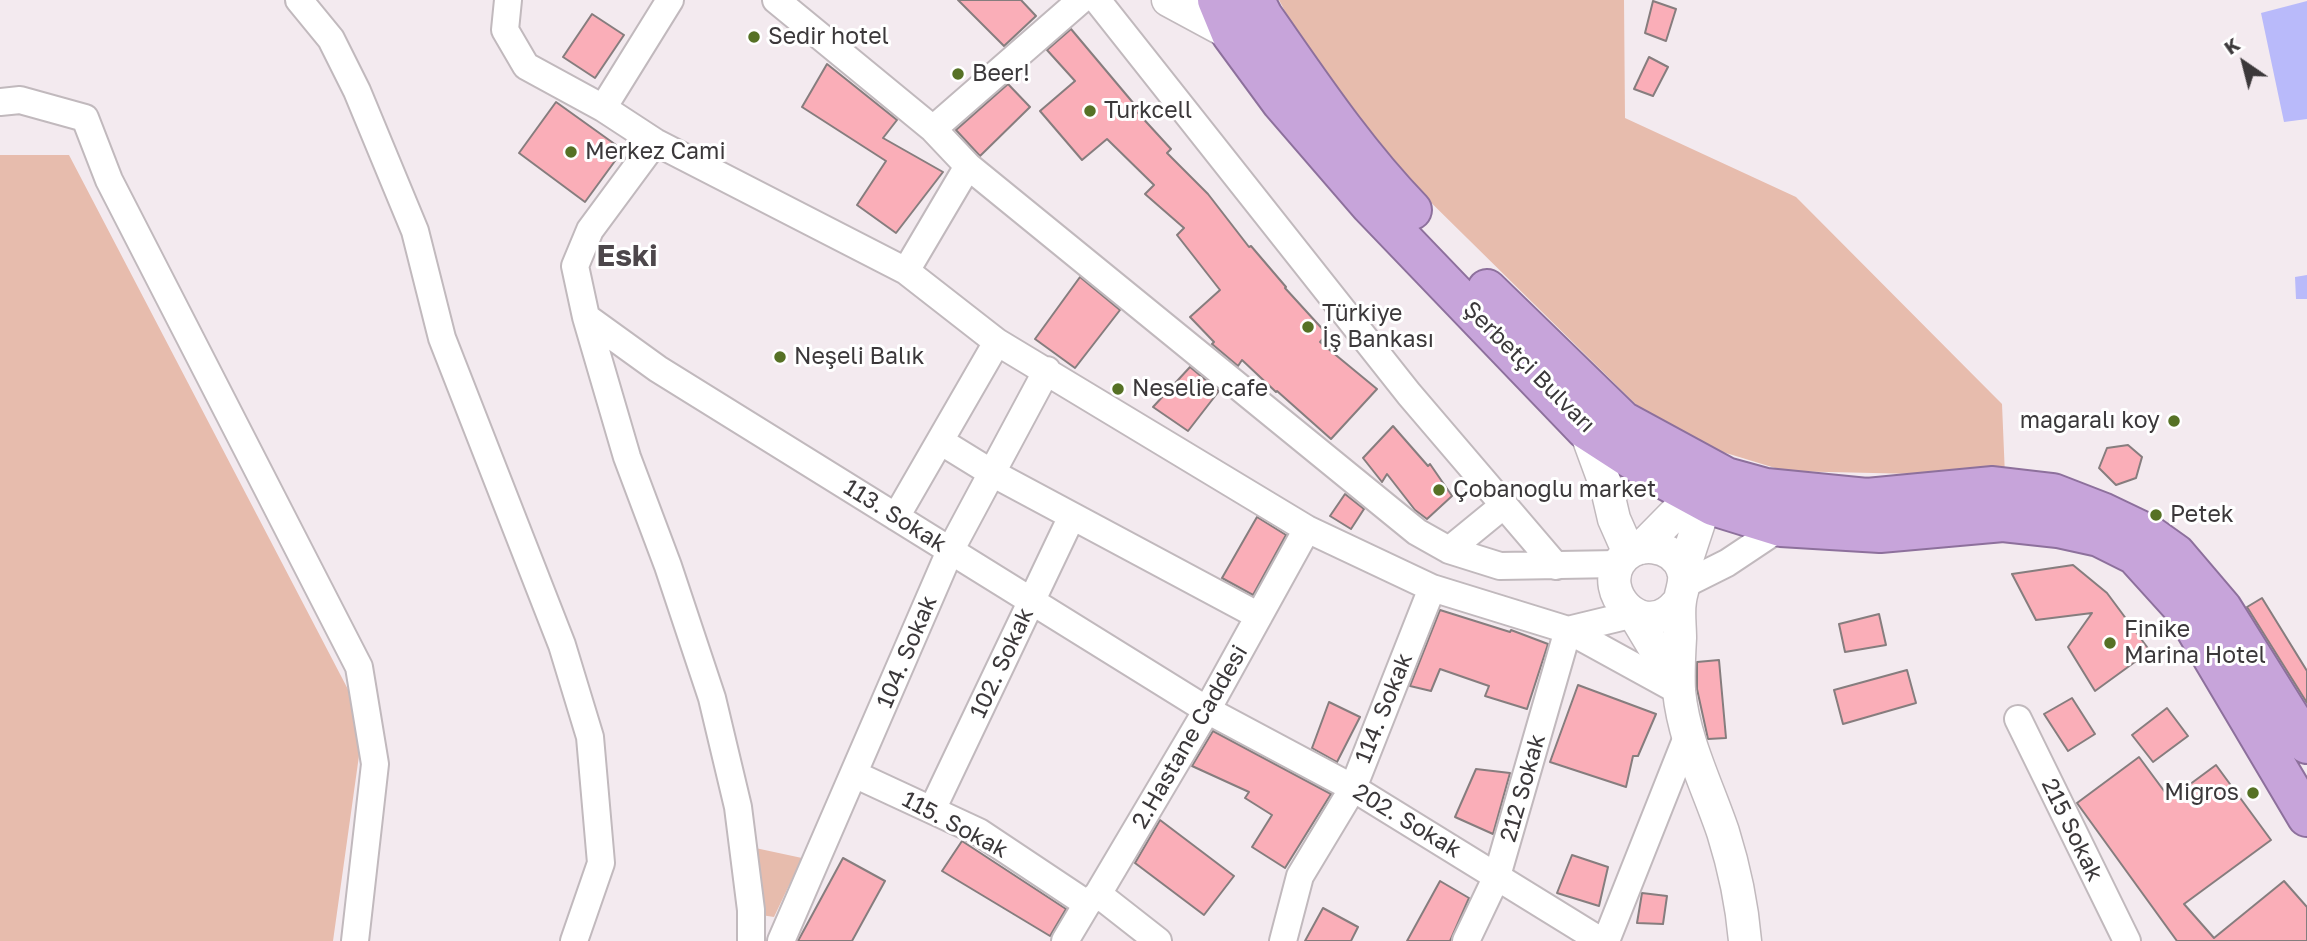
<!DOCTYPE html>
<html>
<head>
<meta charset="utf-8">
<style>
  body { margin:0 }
  #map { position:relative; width:2307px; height:941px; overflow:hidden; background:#f3eaef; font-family:"Golos Text",sans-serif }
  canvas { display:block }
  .north { position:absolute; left:2209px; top:28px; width:70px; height:70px; -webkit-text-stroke:5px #fff; paint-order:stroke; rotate:325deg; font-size:19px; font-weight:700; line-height:28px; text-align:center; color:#3b383a }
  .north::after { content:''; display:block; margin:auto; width:24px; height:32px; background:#3b383a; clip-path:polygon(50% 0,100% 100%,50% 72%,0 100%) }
</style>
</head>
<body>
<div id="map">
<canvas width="2307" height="941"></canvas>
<div class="north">K</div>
</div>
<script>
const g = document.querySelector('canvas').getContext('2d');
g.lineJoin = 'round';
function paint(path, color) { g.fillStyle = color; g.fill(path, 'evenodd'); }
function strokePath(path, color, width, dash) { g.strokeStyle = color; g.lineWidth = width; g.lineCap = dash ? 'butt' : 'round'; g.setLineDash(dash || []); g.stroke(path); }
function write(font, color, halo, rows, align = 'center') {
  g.font = font + ' "Golos Text",sans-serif'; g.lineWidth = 6; g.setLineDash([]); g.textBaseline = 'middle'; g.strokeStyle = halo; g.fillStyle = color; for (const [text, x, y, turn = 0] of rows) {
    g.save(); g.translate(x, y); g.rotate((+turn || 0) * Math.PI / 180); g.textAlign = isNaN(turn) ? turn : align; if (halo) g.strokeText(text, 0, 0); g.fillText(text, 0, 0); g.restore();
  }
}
const green = new Path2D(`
  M1279 0H1624L1625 118 1796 197 2002 404 2005 476 1785 471 1667 435 1401 173 1310 58Z
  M0 155H69L364 720 333 941H0Z
  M746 846 802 858 774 917 748 913Z`);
const water = new Path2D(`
  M2307 1V119L2284 122 2261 13Z
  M2307 275V299H2296L2295 277Z`);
const building = new Path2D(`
  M958 0H1021L1036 16 1004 46Z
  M1653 1 1676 9 1666 41 1645 33Z
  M592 14 624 35 595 78 563 57Z
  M1071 29 1140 111 1138 113 1171 149 1167 153 1208 194 1249 247 1251 246 1286 287 1285 288 1327 334 1320 342 1377 389 1331 439 1277 391 1276 392 1242 360 1238 366 1212 344 1214 342 1190 317 1220 290 1177 235 1184 228 1145 194 1154 185 1107 139 1082 160 1040 111 1075 81 1047 50Z
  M1649 57 1668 67 1653 96 1634 89Z
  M827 64 897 120 883 138 943 172 896 233 857 205 886 161 802 107Z
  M1008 84 1030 107 980 156 956 130Z
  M556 102 623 150 585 202 519 153Z
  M1080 277 1120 310 1075 368 1035 339Z
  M1190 367 1219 391 1188 431 1153 407Z
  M1393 426 1428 466 1430 464 1452 496 1427 519 1415 510 1387 474 1382 482 1363 458Z
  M2128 445 2142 457 2136 478 2116 485 2099 468 2107 448Z
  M1345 494 1364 509 1351 529 1330 516Z
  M1257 517 1286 535 1253 595 1222 578Z
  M2073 565 2107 593 2150 651 2095 691 2068 647 2092 613 2036 620 2012 574Z
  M2262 598 2307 671V703L2247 607Z
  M1440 610 1510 632 1511 630 1548 644 1527 709 1485 696 1489 686 1440 669 1431 691 1410 686Z
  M1879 614 1886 645 1845 652 1839 624Z
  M1719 660 1726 738 1708 739 1697 689V662Z
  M1907 670 1916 703 1843 724 1834 690Z
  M1578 685 1656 714 1638 756H1633L1626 787 1550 762Z
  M2072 698 2095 734 2068 751 2044 714Z
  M1329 702 1360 717 1337 762 1312 748Z
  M2167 708 2188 736 2153 762 2132 735Z
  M1213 731 1331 794 1285 868 1252 847 1272 815 1245 798 1249 792 1192 766Z
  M2139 757 2170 799 2216 765 2271 840 2184 904 2214 938 2284 881 2307 907V941H2177L2077 803Z
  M1476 769 1510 773 1493 834 1455 817Z
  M1160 820 1234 876 1204 915 1135 863Z
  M962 841 1066 909 1050 936 942 871Z
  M1572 855 1608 867 1599 906 1557 893Z
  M843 858 885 881 852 941H798Z
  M1440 881 1469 898 1450 941H1407Z
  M1642 893 1667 896 1663 924 1637 923Z
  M1323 908 1358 927 1351 941H1305Z`);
const minor = new Path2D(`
  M299 0 331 39 357 91 415 231 442 338 562 645 590 737 601 863 574 941
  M508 0 505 30 526 66 603 108 655 142 906 271 997 342 1307 529 1432 588 1568 630 1634 614
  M776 0 933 129 968 166 1417 532 1449 550 1500 566 1618 564
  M1097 0 1409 394 1556 566
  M0 102 20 100 85 118 109 180 359 667 375 764 355 941
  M603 108 670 0
  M933 129 1081 0
  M655 142 590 230 575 266 586 317 627 457 668 566 712 698 738 807 751 910V941
  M906 271 968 166
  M586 317 658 369 1207 710 1353 788 1601 941
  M940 441 992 473 1259 616
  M896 517 997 342
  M1449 550 1504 505
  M1685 584 1727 563 1781 527
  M2018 719 2127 941
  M854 774 979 832 1087 904
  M932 810 1072 516
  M1098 894 1158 941
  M781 941 950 551 1047 370
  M1065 941 1087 904 1098 894 1207 710 1307 529
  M1283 941 1300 876 1353 788 1432 588
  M1466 941 1497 876 1568 630 1679 691
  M1606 941 1687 737`);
const tertiary = new Path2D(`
  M1168 0 1231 34 1243 35
  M1585 429 1607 489 1614 519 1629 553
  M1641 548 1710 478
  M1683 571 1713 480
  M1680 601C1676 604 1673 609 1668 612 1638 633 1601 593 1619 563 1635 539 1673 543 1683 570 1687 582 1681 590 1680 601 1678 612 1680 626 1680 638 1679 655 1678 673 1679 691 1684 741 1707 785 1723 832 1734 867 1742 905 1745 941
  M1634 614 1679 689`);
const trunk = new Path2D(`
  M1217 0 1231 34 1281 102 1370 205 1585 429 1656 475 1713 506 1781 527 1880 533 2003 522 2058 528 2099 537 2135 555 2183 608 2307 817
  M1255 0 1263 16C1310 83 1355 151 1412 210
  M1487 289 1623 421 1726 477 1766 488 1867 498 1993 486 2053 493 2102 512 2148 534 2176 554 2222 608 2307 744`);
const markers = [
  [754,37,7,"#567125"],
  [958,74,7,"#567125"],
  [1090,111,7,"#567125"],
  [571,152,7,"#567125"],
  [1308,327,7,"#567125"],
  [780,357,7,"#567125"],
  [1118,389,7,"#567125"],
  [2174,421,7,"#567125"],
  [1439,490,7,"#567125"],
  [2156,515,7,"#567125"],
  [2110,643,7,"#567125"],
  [2253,793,7,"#567125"]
];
const poiNames = [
  ["Sedir hotel",768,37],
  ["Beer!",972,74],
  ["Turkcell",1104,111],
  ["Merkez Cami",585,152],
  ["Türkiye",1322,314],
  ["İş Bankası",1322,340],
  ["Neşeli Balık",794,357],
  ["Neselie cafe",1132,389],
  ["mağaralı koy",2160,421,"right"],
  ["Çobanoğlu market",1453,490],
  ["Petek",2170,515],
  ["Finike",2124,630],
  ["Marina Hotel",2124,656],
  ["Migros",2239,793,"right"]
];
const streetNames = [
  ["Şerbetçi Bulvarı",1529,367,45],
  ["113. Sokak",895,516,32],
  ["104. Sokak",907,652,-67],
  ["102. Sokak",1002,663,-65],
  ["114. Sokak",1384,708,-68],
  ["2.Hastane Caddesi",1190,737,-60],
  ["212 Sokak",1523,788,-74],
  ["202. Sokak",1407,821,31],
  ["115. Sokak",955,825,28],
  ["215 Sokak",2072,830,64]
];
const districtNames = [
  ["Eski",627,256]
];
paint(green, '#e7bcad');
paint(water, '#b9bafa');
paint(building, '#faaeb8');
strokePath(building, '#867d7e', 2);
strokePath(minor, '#c1b9bd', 30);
strokePath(tertiary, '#c1b9bd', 35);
strokePath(trunk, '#8d709c', 42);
strokePath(minor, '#fff', 26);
strokePath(tertiary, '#fff', 32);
strokePath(trunk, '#c7a4da', 38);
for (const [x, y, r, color] of markers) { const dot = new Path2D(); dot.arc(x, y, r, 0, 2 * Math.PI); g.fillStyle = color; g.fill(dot); strokePath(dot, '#fff', 2.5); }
write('23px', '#3b383a', '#fff', poiNames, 'left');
write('23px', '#3b383a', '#fff', streetNames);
write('bold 30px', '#4d474b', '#fff', districtNames);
</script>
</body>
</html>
